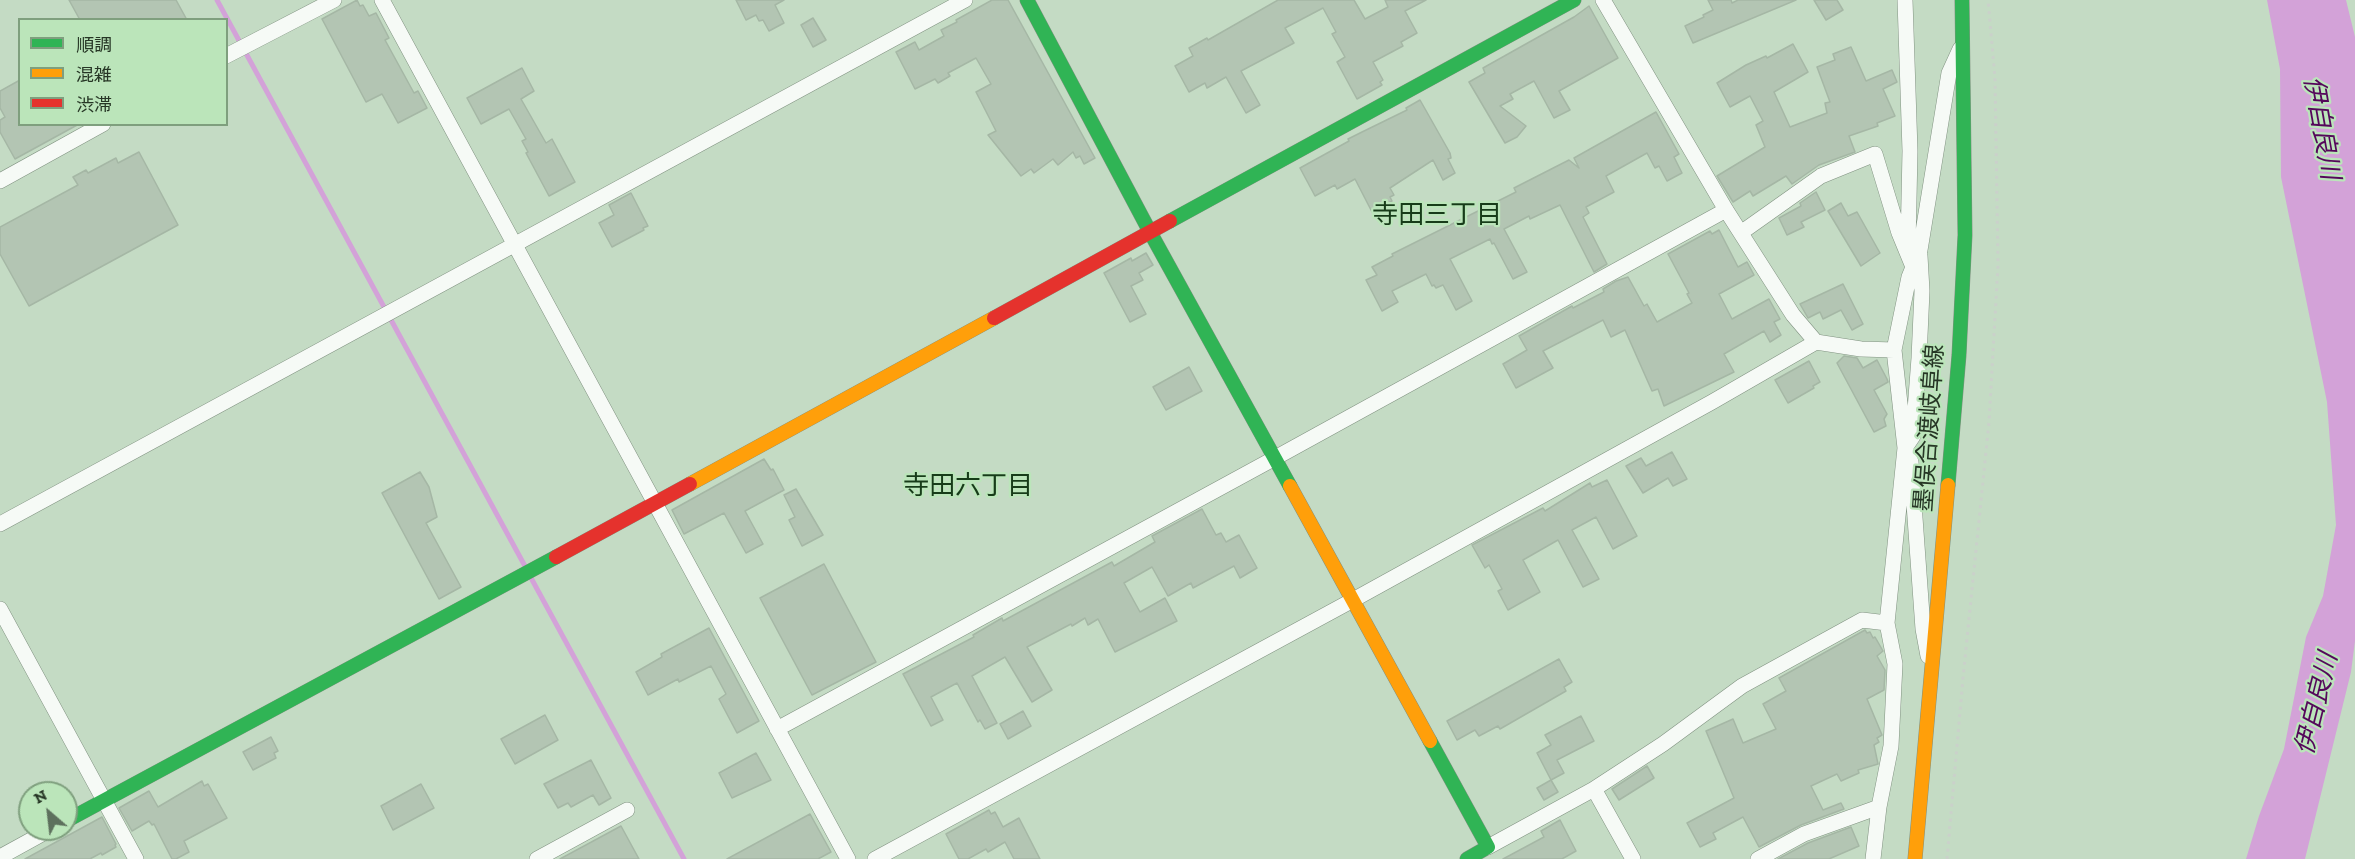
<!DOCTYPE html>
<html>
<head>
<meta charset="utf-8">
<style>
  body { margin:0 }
  #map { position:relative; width:2355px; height:859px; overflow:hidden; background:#c4dbc4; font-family:"Zilla Slab","Noto Sans JP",serif }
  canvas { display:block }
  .legend { position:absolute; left:18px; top:18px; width:210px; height:108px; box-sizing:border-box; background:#bbe5ba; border:2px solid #7f9f7e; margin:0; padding:8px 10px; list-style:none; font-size:18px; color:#263625 }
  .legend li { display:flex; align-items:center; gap:12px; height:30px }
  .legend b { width:30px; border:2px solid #7f9f7e }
  .north { position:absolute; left:18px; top:781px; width:60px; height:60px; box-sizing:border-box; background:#bbe5ba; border:2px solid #7f9f7e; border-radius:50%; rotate:332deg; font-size:16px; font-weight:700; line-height:24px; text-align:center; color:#263625 }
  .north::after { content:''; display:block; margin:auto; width:21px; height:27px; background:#5d705d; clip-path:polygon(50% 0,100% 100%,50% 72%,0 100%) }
</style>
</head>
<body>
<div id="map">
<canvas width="2355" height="859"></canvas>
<ul class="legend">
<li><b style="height:8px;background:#30b455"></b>順調</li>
<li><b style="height:8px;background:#ff9f0a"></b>混雑</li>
<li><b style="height:8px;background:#e5322d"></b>渋滞</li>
</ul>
<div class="north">N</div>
</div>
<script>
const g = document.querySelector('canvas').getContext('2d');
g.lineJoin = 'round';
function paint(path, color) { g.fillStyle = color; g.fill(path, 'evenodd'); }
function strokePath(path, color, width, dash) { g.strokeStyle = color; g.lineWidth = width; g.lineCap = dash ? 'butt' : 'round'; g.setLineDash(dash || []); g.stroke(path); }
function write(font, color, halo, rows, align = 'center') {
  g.font = font + ' "Zilla Slab","Noto Sans JP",serif'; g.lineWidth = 4.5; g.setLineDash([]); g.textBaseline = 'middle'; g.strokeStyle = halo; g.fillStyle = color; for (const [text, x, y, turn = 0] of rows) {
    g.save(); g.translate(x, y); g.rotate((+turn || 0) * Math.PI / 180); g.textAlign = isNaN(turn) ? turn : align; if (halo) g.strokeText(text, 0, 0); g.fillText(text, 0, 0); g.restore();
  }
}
const water = new Path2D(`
  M2267 0H2346L2355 37V641L2351 672 2305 859H2246L2259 816 2284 749 2306 637 2323 596 2336 525 2327 402 2281 177 2280 69Z`);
const stream = new Path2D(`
  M217 0 526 568
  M530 576 684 859`);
const building = new Path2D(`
  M69 0H176L187 20H80Z
  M357 0 360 6 363 5 369 16 376 13 389 38 385 40 414 93 418 91 427 108 398 123 382 94 366 102 322 19Z
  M736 0H784L775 5 784 23 769 31 763 20 759 21 756 15 746 20Z
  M992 0H1008L1095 158 1084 164 1080 156 1076 158 1073 152 1058 165 1053 159 1034 173 1031 169 1021 176 988 135 996 131 976 92 991 84 976 58 948 73 950 76 938 83 935 79 915 89 896 52 915 42 919 50 944 36 941 30 957 22 956 20Z
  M1278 0H1354L1365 19 1388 7 1385 0H1426L1405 11 1417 33 1401 42 1403 46 1373 62 1383 80 1380 82 1382 85 1357 99 1337 62 1345 57 1332 34 1336 32 1323 8 1285 28 1294 43 1241 71 1260 105 1246 113 1226 77 1207 88 1205 83 1189 92 1175 66 1193 56 1189 48 1207 38 1208 40Z
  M1708 0H1731L1732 3 1738 0H1796L1693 43 1685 26 1704 17 1703 15 1713 10Z
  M1814 0H1837L1843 10 1826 20Z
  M1589 6 1618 58 1559 91 1570 110 1554 118 1534 81 1510 94 1513 99 1500 106 1526 126 1517 137 1505 143 1469 82 1485 73 1483 68 1574 17Z
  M813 18 826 40 813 47 801 25Z
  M1793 44 1808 72 1774 92 1790 127 1827 113 1825 103 1830 102 1817 67 1835 60 1833 54 1851 47 1866 81 1892 70 1897 82 1883 89 1895 116 1877 123 1878 126 1849 136 1855 152 1819 165 1792 184 1786 176 1753 196 1750 191 1733 202 1717 176 1765 147 1756 125 1763 121 1750 96 1730 107 1717 83 1746 65 1766 56 1767 58Z
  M522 68 534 91 521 99 546 143 552 139 575 182 549 196 526 153 528 152 522 141 526 139 509 109 481 124 467 98Z
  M20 80V124H79L15 159 0 132V120L5 117 0 108V91Z
  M1420 100 1450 153 1451 158 1448 159 1455 173 1443 180 1433 160 1390 188 1394 195 1390 197 1392 201 1372 212 1355 179 1337 189 1335 185 1315 196 1300 168 1349 141 1348 139 1360 133 1407 110 1406 108Z
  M1656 112 1679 154 1674 157 1682 173 1667 181 1659 166 1655 168 1647 153 1606 176 1614 192 1586 207 1589 213 1583 217 1607 264 1594 272 1560 205 1530 219 1529 216 1504 229 1527 272 1513 279 1494 243 1492 244 1490 239 1450 259 1472 301 1456 310 1443 285 1436 288 1434 285 1432 286 1426 274 1392 291 1398 302 1382 311 1366 280 1377 275 1372 267 1393 256 1392 254 1516 192 1514 188 1569 160 1579 168 1574 158Z
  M139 152 178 225 29 306 0 254V227L78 185 73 177 86 170 88 173 116 158 118 163Z
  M1816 192 1825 210 1801 222 1804 227 1787 235 1779 218 1801 206 1800 203Z
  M631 193 648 226 643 228 644 230 612 247 599 223 614 215 609 205Z
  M1841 203 1848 216 1857 212 1880 253 1861 266 1828 211Z
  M1719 230 1738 267 1747 262 1754 275 1719 294 1732 319 1769 299 1780 319 1774 322 1781 335 1770 342 1764 331 1724 354 1734 372 1664 406 1658 389 1652 391 1625 330 1611 337 1603 320 1543 351 1553 368 1516 388 1503 364 1527 350 1519 336 1572 306 1573 308 1604 292 1603 289 1616 281 1628 277 1644 306 1647 304 1657 322 1692 303 1687 294 1689 293 1668 254 1710 231 1712 234Z
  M1146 253 1153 265 1139 273 1143 280 1131 286 1146 314 1130 322 1104 273 1131 258 1132 261Z
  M1843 284 1863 324 1852 330 1841 310 1823 319 1820 312 1808 318 1800 304Z
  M1844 356 1857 358 1863 368 1877 360 1887 379 1888 382 1874 390 1887 414 1884 419 1886 426 1874 432 1837 363Z
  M1809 361 1820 382 1813 386 1814 388 1788 403 1775 380Z
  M1189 367 1202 391 1166 410 1153 387Z
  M1672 452 1687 479 1673 486 1668 478 1643 493 1626 466 1641 458 1646 466Z
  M764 459 771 470 773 469 784 490 745 511 763 544 746 553 724 513 684 534 672 510Z
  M420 472 429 487 437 517 426 523 461 587 439 599 382 493Z
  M1607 480 1637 536 1613 549 1596 517 1572 530 1599 579 1583 587 1558 540 1523 560 1540 592 1508 610 1498 591 1502 589 1489 565 1485 568 1472 545 1543 508 1545 511 1590 483 1592 487Z
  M796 489 823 535 802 546 789 520 795 517 784 495Z
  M1202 509 1216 535 1221 533 1226 542 1239 535 1257 568 1240 578 1234 566 1193 588 1191 583 1168 596 1152 567 1124 583 1140 612 1165 598 1177 621 1115 652 1098 619 1088 625 1085 618 1072 626 1071 624 1027 647 1052 690 1032 702 1005 657 972 676 997 723 985 729 980 720 978 722 957 683 931 697 943 720 931 726 903 674 974 637 973 635 1002 618 1003 621 1112 562 1114 566 1155 542 1152 536Z
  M824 564 876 662 812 695 760 598Z
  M709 628 759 721 737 733 719 699 726 694 711 666 679 682 678 679 648 695 636 672 662 657 661 654Z
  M1865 630 1867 633 1870 632 1873 638 1875 637 1883 651 1877 656 1885 670 1884 690 1867 699 1882 735 1877 738 1879 742 1874 745 1878 764 1858 770 1859 773 1841 781 1837 774 1811 786 1823 810 1841 803 1844 809 1801 825 1759 847 1743 817 1713 833 1716 839 1700 847 1687 823 1734 798 1706 731 1733 719 1743 743 1776 729 1763 704 1786 691 1779 678Z
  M1559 659 1572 682 1564 687 1566 691 1500 729 1498 726 1479 736 1475 730 1457 740 1447 721Z
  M1023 711 1031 726 1008 739 1000 724Z
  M545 715 558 740 515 764 501 739Z
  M1581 716 1594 741 1557 760 1564 773 1551 780 1537 753 1551 745 1545 735Z
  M271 737 278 751 274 753 276 758 253 770 243 752Z
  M756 753 771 780 732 798 719 773Z
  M591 760 611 798 599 805 593 795 571 807 568 803 558 808 544 784Z
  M1647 766 1654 778 1619 800 1612 789Z
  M1551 780 1558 792 1544 800 1537 788Z
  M202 781 204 786 208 784 227 818 184 841 189 852 176 859H172L154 824 152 825 149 821 132 831 119 808 149 791 158 807Z
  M421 784 434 808 393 830 381 806Z
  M989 810 991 814 995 812 1003 827 1019 818 1040 859H1014L1005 842 988 852 986 849 968 859H959L946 834Z
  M810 814 831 852 818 859H727Z
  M102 817 116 844 115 845 116 847 102 855 101 853 90 859H25Z
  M1560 820 1576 851 1562 859H1503L1544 837 1541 831Z
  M621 826 639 859H560Z
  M1851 827 1859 846 1829 859H1778L1808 843Z`);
const path = new Path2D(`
  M1947 859 1963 678 1989 422 1998 265 1995 78 1988 0`);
const street = new Path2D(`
  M382 0 848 859
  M1603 0 1726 210 1793 315 1816 342
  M1905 0 1910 151 1908 246
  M226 56 334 0
  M0 181 103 124
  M1742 232 1821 176 1875 154 1899 233 1913 267
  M1920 256 1922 291 1919 358 1913 436 1905 448 1911 462 1923 629 1928 656
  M0 524 965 0
  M0 609 136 859
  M1887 623 1905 448 1894 350
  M777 729 1275 458 1726 210
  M1594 789 1633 859
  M1488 847 1594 789 1663 744 1742 686 1862 620 1887 623 1895 664 1891 746 1879 807 1873 859
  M0 857 51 829
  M537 859 627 810
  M875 859 1353 600 1712 402 1816 342 1861 349 1894 350 1909 277 1920 250 1949 73 1960 49
  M1758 859 1804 834 1879 807`);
const fast = new Path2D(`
  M1027 0 1150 232 1290 486
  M1170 221 1574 0
  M1948 485 1959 355 1965 235 1962 0
  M1430 741 1488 847 1467 859
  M66 821 556 557`);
const slow = new Path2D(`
  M690 484 994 318
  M1290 486 1430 741
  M1915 859 1948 485`);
const jam = new Path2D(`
  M994 318 1170 221
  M556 557 690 484`);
const streetNames = [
  ["墨俣合渡岐阜線",1930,428,-86]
];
const waterNames = [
  ["伊自良川",2321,128,80],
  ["伊自良川",2317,704,-76]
];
const neighbourhoodNames = [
  ["寺田三丁目",1437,216],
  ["寺田六丁目",968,487]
];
paint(water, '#d3a2d8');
strokePath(stream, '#d3a2d8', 5);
paint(building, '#b3c5b3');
strokePath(building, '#a5b7a5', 1.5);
strokePath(street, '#809281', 16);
strokePath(fast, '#809281', 15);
strokePath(slow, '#809281', 15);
strokePath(jam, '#809281', 15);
strokePath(path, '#cad1ca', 3, [3, 4.5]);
strokePath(street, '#f6faf6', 15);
strokePath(fast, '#30b455', 14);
strokePath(slow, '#ff9f0a', 14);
strokePath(jam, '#e5322d', 14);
write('24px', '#263625', '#bbe5ba', streetNames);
write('italic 26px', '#55075b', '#bbe5ba', waterNames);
write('26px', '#173c19', '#bbe5ba', neighbourhoodNames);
</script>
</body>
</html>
